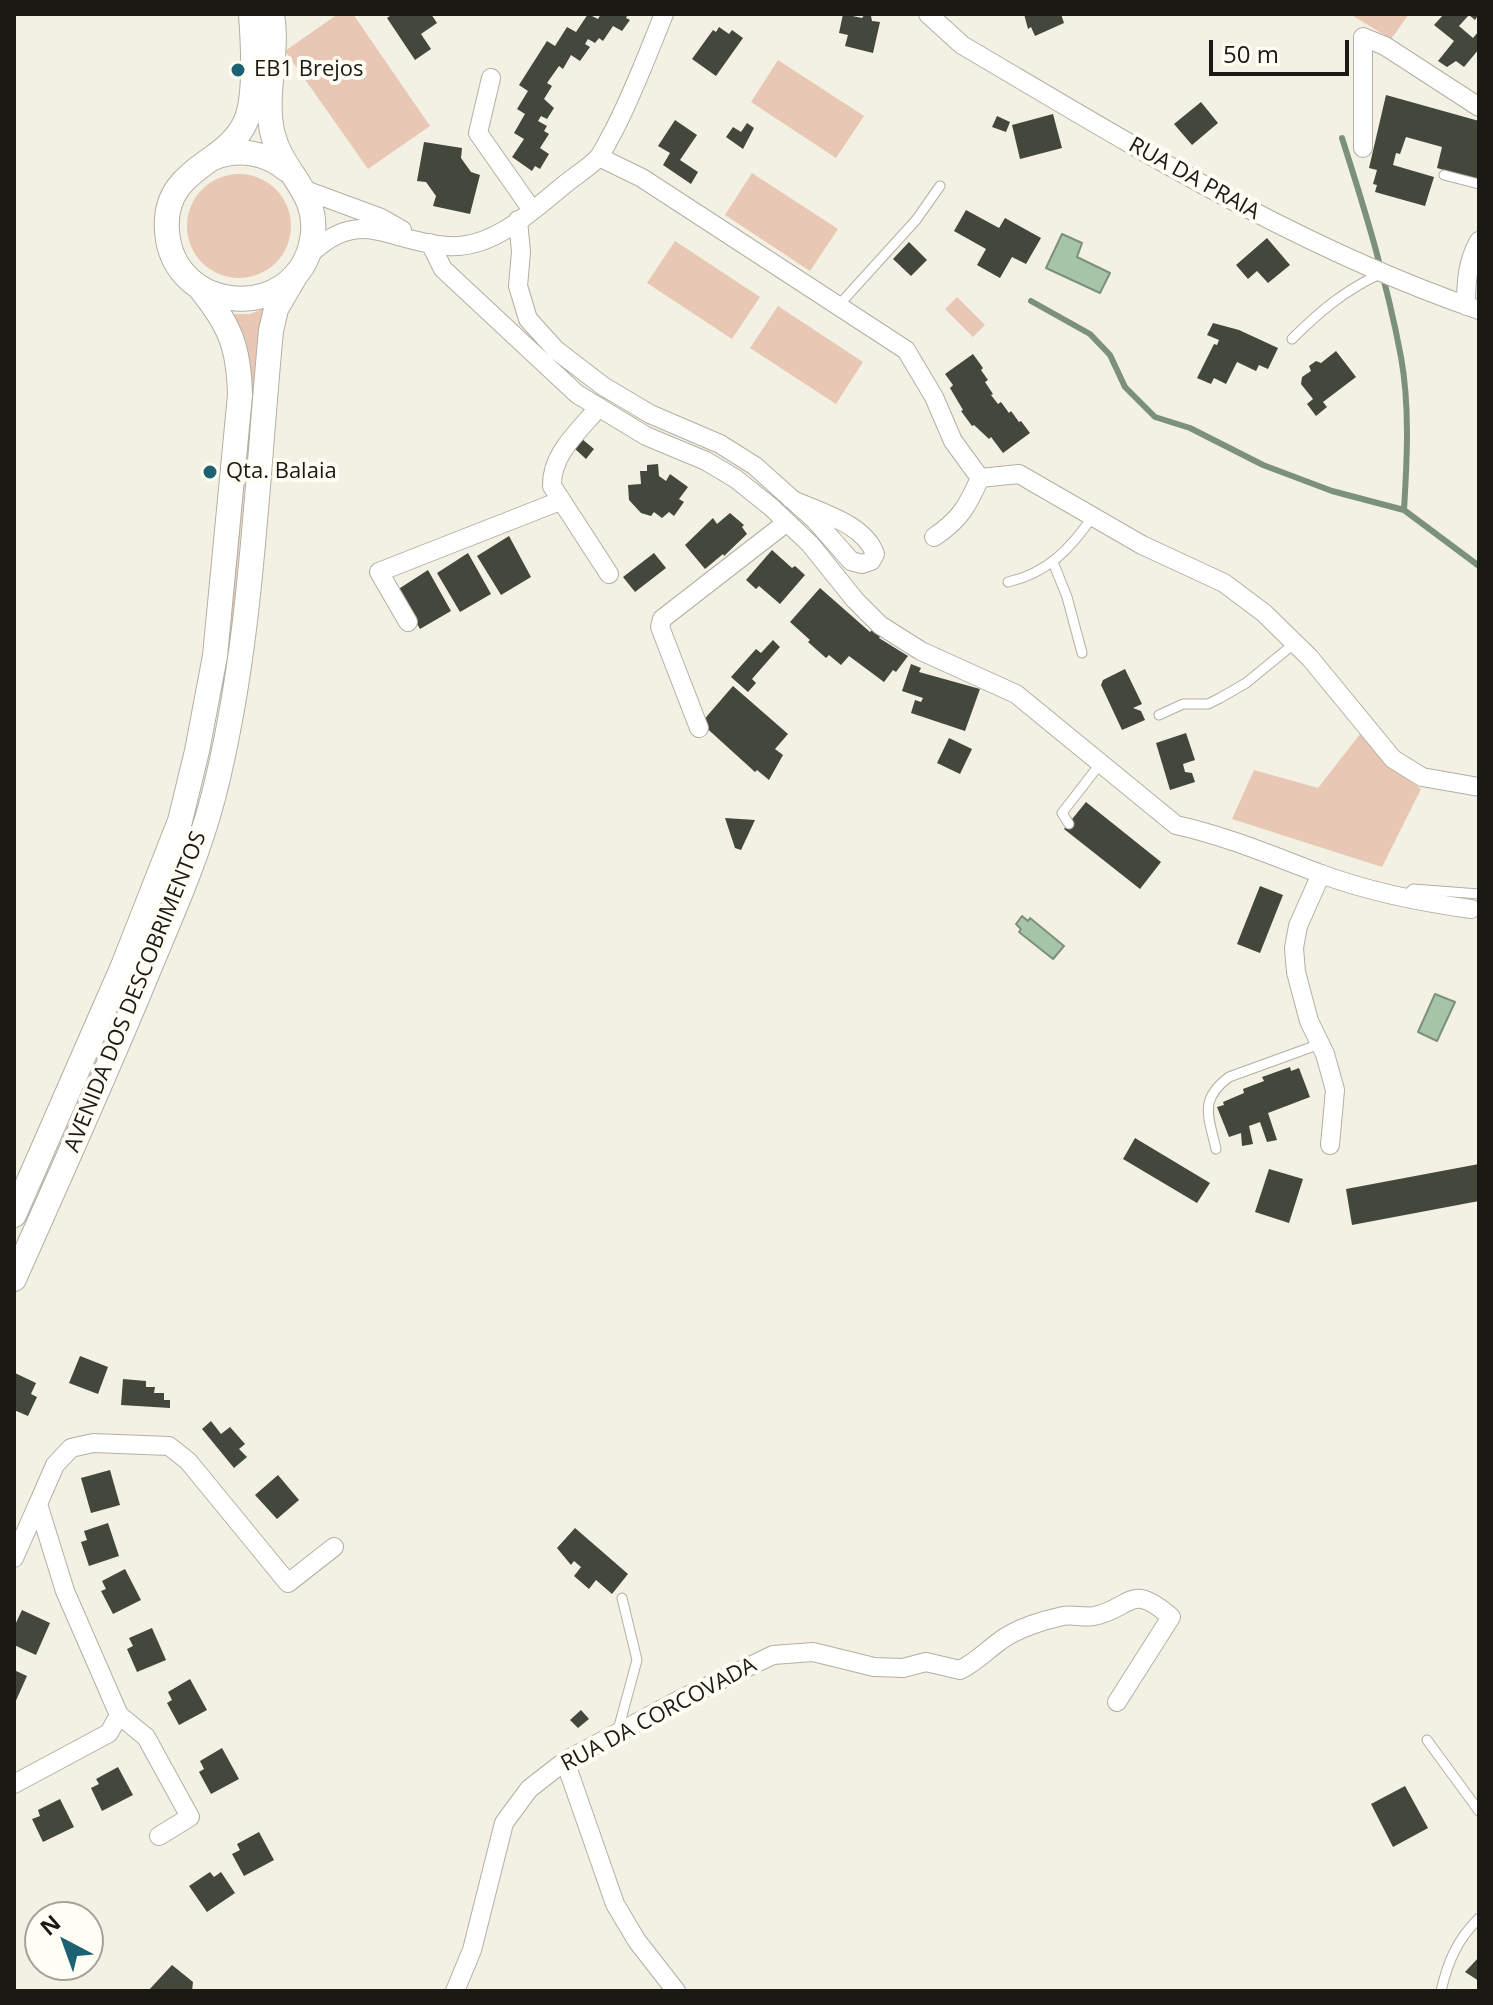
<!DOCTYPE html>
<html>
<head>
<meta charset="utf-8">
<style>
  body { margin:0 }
  #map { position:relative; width:1493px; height:2005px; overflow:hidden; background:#f3f1e3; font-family:"Open Sans",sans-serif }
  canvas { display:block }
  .frame { position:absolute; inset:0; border:16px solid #1a1914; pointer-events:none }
  .north { position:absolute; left:24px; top:1901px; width:80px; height:80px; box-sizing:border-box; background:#fffef5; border:2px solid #a3a29b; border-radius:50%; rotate:319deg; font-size:22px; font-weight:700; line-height:32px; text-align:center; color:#1a1914 }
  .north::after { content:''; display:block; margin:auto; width:28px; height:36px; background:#1c6273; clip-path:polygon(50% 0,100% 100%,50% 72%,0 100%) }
  .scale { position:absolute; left:1209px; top:40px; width:140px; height:36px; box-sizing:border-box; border:4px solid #1a1914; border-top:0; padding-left:10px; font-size:24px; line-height:28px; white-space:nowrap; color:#1a1914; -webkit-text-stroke:6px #fffef5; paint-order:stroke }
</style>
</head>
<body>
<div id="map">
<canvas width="1493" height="2005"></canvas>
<div class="frame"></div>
<div class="north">N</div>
<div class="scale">50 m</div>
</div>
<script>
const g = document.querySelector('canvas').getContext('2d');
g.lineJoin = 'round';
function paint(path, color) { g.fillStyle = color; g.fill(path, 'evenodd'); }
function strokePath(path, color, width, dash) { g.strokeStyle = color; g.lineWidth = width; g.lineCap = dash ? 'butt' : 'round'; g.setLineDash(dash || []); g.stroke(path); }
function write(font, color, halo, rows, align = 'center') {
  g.font = font + ' "Open Sans",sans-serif'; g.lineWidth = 8; g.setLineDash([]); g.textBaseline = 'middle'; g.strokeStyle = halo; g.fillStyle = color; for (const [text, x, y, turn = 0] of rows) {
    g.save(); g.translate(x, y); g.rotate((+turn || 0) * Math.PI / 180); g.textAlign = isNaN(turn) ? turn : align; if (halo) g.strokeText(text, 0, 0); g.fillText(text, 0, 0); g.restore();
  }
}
const green = new Path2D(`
  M338 14H353L430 126 368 169 285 51Z
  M1350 14H1409L1391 39Z
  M778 60 864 116 836 158 751 102Z
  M752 173 838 229 810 271 725 215Z
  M187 226a52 52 0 1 1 104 0a52 52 0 1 1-104 0Z
  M675 241 760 297 732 339 647 283Z
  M957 297 985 325 973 337 945 309Z
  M778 306 863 362 836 404 750 348Z
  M265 308 257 345 231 641 220 707 237 541 250 369 246 342 234 314H250Z
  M1360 734 1390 767 1421 789 1382 867 1232 819 1254 770 1318 788Z`);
const water = new Path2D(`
  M1062 234 1082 243 1077 257 1110 273 1100 293 1046 268Z
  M1022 916 1028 921 1030 918 1064 946 1053 959 1019 932 1021 929 1016 924Z
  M1435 994 1455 1002 1437 1041 1418 1032Z`);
const stream = new Path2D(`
  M1342 138C1365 210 1387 282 1401 357 1410 407 1407 460 1404 510L1479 566
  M1031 301 1090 334 1110 355 1125 387 1155 417 1190 428 1263 465 1332 491 1404 510`);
const building = new Path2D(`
  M393 14H431L437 23 421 34 431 49 415 60 387 18Z
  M588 14 598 19 601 14H628L626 18 630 20 622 31 613 26 603 41 599 38 595 43 588 39 585 44 590 47 580 61 571 55 563 69 559 66 547 83 552 86 544 99 554 108 547 119 541 116 538 121 547 126 544 131 549 134 540 148 549 154 540 169 535 166 532 171 512 157 524 139 514 133 525 114 517 109 528 91 519 85 547 41 555 46 567 27 576 32Z
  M843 14 862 18 865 14 871 16 872 21 880 22 873 53 845 46 848 35 839 33Z
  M1024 14H1061L1064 23 1035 36 1031 27 1028 29Z
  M1444 14H1479L1475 20 1469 15 1459 26 1473 38 1479 31V49L1464 67 1456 61 1447 67 1438 61 1454 41 1434 25Z
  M719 27 729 34 732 30 743 38 716 76 692 59 713 30 716 32Z
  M1386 95 1479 121V180L1437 168 1442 147 1406 137 1400 154 1396 153 1393 165 1434 177 1425 206 1375 192 1377 185 1373 184 1377 170 1369 168Z
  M1201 102 1218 123 1192 145 1174 124Z
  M1053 114 1062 148 1020 159 1012 125Z
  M997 116 1010 122 1006 132 992 127Z
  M675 120 697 135 680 160 698 172 691 184 663 165 670 153 658 146Z
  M747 123 754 128 743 149 726 137 733 127 741 132Z
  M424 142 462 148 461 158 471 172 480 175 470 214 433 206 436 196 426 182 417 181Z
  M966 210 999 228 1005 218 1041 238 1026 264 1012 257 1000 278 977 265 986 249 954 231Z
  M1267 238 1290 265 1268 283 1257 271 1248 279 1236 265Z
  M909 242 927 260 911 276 893 259Z
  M1213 323 1239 330 1278 348 1268 369 1259 365 1256 371 1237 362 1226 384 1214 378 1211 384 1197 378 1214 344 1217 345 1219 340 1207 335Z
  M1336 351 1356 377 1323 402 1327 407 1316 416 1307 404 1313 399 1301 384 1302 377 1311 371 1309 366 1316 361 1321 363Z
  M973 354 983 368 981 370 988 380 985 382 993 394 991 395 998 404 1001 402 1009 413 1011 411 1019 422 1021 421 1030 433 1003 453 991 437 989 439 974 425 972 426 961 411 963 410 950 388 953 385 945 374Z
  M582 439 594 449 586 459 574 448Z
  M658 464 659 476 666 481 670 474 688 487 679 499 684 502 674 516 669 512 662 518 654 512 651 516 641 513 629 500 628 485 641 484 640 471H647V465Z
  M730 513 744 525 742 527 747 534 724 556 723 554 705 569 685 545 713 518 717 524Z
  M509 536 531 577 501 595 477 556Z
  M772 550 792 568 795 566 805 575 780 604 759 586 756 589 746 580Z
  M468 553 491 594 460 612 437 573Z
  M654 553 666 568 635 592 623 577Z
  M428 570 451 611 420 629 397 590Z
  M820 588 870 632 875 627 883 633 879 638 908 656 896 672 893 670 884 682 849 656 841 665 829 655 826 658 808 642 810 640 790 622Z
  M773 640 780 647 752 679 756 683 748 692 731 677 756 649 761 653Z
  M911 664 921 668 919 672 980 689 965 731 911 713 915 700 921 702 923 698 902 691Z
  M1125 669 1142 704 1133 708 1141 711 1145 720 1122 730 1101 685 1103 680Z
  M733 686 788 734 775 749 783 755 769 780 757 770 755 772 701 723Z
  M1186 733 1195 760 1183 764 1185 772 1192 773 1195 782 1170 790 1156 743Z
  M949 738 972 749 960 774 937 763Z
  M1086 802 1161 862 1140 889 1064 829Z
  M725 818 755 820 741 850 735 848Z
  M1260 886 1283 895 1260 953 1237 944Z
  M1290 1067 1291 1071 1299 1068 1310 1097 1268 1113 1277 1140 1267 1142 1260 1122 1249 1126 1253 1144 1242 1146 1241 1133 1229 1137 1217 1107 1224 1105 1223 1102 1244 1093 1243 1089 1264 1081 1262 1077Z
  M1135 1138 1210 1183 1197 1203 1123 1159Z
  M1479 1164V1201L1352 1225 1346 1189Z
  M1269 1169 1303 1179 1289 1223 1255 1212Z
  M80 1356 108 1367 98 1394 69 1383Z
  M15 1373 36 1383 31 1394 37 1397 28 1416 14 1410Z
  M123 1379 146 1381V1387H155L154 1393H164V1400H170V1408L121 1405Z
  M211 1421 221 1434 230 1427 245 1444 239 1449 247 1457 234 1468 202 1429Z
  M110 1470 120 1505 91 1513 81 1478Z
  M278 1475 299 1500 277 1519 255 1495Z
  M108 1523 119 1556 89 1566 81 1542 87 1540 84 1531Z
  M575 1528 628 1574 612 1594 596 1580 589 1589 574 1576 581 1567 574 1561 571 1565 557 1548Z
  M125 1569 141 1600 113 1614 101 1591 106 1589 102 1581Z
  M22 1610 50 1623 36 1655 14 1645 16 1636 14 1635V1627Z
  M152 1628 166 1660 137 1672 127 1649 133 1646 129 1638Z
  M14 1670 27 1676 14 1705Z
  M190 1679 207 1710 179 1725 167 1703 172 1700 168 1692Z
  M581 1710 589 1719 578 1728 570 1720Z
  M222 1748 239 1779 211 1794 199 1772 204 1769 200 1761Z
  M118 1767 133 1795 102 1811 91 1788 99 1784 96 1779Z
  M1405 1786 1428 1828 1393 1847 1371 1804Z
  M60 1799 74 1827 43 1842 32 1819 40 1816 38 1810Z
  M259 1832 274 1860 244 1876 232 1854 240 1850 237 1844Z
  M210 1872 214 1877 221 1872 235 1893 207 1912 189 1886Z
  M1479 1957V1981L1465 1972Z
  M172 1965 193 1982 192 1991H148Z`);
const service = new Path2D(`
  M1444 175 1479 184
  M838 306 916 220 940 186
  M1292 339C1319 312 1345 290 1380 274
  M1053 562 1067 597 1082 653
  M1008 582C1048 573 1071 548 1093 516
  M1159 715 1183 704H1208L1220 698 1246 683 1295 643
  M1069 824 1062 813 1100 764
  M1405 897 1413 889 1479 894
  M1216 1149C1209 1117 1198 1100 1229 1077L1320 1044
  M618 1730 637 1660 622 1598
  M1427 1740 1479 1811
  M1441 1991C1448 1961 1457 1940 1479 1918`);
const minor = new Path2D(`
  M928 14 962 45C1129 143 1295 247 1479 310
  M491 78 478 133 532 210
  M1363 148V37L1385 46 1479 107
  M599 157 642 178 906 350 934 397 953 441 980 478 1019 474 1142 545 1224 583 1264 613 1310 658 1393 759 1422 777 1479 787
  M305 190 381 218 402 230
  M518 220 521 252 518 286 528 319 556 350 603 386 650 414 720 444 755 466 815 520 851 561 862 564 871 561 875 554C864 523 818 512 791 499
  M430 243 443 269 577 394 646 436 706 461 736 479 771 507 810 544 855 600 880 625 921 651 1016 694 1176 825C1226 836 1273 856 1321 874 1370 892 1419 902 1471 909
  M307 257C360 204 387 242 448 246 493 249 532 211 564 185 575 176 588 168 598 158 604 151 608 140 613 132 633 94 648 53 664 14
  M1466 306C1466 283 1467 262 1479 241
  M599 407C579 431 551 454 552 486L609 574
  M934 537C960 520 968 505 980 478
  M408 622 379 572 560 501
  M699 728 660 627 662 619 787 522
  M1321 874 1298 926 1294 948 1296 972 1309 1021 1325 1054 1335 1090 1330 1145
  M14 1558 38 1504
  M119 1715 146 1737 190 1817 159 1836
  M565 1761 615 1904 637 1941 676 1991
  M14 1784 109 1733 119 1715 65 1591 38 1504 55 1465 71 1448 93 1443 169 1446 188 1461 288 1583 334 1547
  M455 1991 472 1950 504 1823 529 1789 565 1761 679 1700 773 1655 813 1652 874 1667 903 1668 926 1662 960 1670C976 1662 986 1651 1000 1641 1015 1629 1044 1620 1063 1616 1073 1614 1084 1618 1094 1616 1133 1608 1129 1581 1171 1617L1117 1702`);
const tertiary = new Path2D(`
  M251 14C253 41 257 98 245 123 225 166 162 168 167 231 173 316 297 323 312 240 321 193 283 175 273 135 263 96 279 54 272 14
  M213 158C238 148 266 152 287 170
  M14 1215 123 966 180 821 197 751 215 656 240 395C239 347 230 325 199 287
  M14 1279C59 1178 105 1076 147 974 171 916 197 859 213 798 252 647 256 486 271 331L276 309 297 273`);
const markers = [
  [238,70,8,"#1c6273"],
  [210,472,8,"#1c6273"]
];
const poiNames = [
  ["EB1 Brejos",254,70],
  ["Qta. Balaia",226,472]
];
const streetNames = [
  ["RUA DA PRAIA",1194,179,29],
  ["AVENIDA DOS DESCOBRIMENTOS",136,992,-68],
  ["RUA DA CORCOVADA",659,1715,-28]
];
paint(green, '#e8c7b4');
paint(water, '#a6c5a8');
strokePath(water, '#7c917c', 2);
strokePath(stream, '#7c917c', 6);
paint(building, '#43473c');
strokePath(service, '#b2b0a3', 11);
strokePath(minor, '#b2b0a3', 20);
strokePath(tertiary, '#b2b0a3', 26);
strokePath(service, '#fff', 9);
strokePath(minor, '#fff', 18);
strokePath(tertiary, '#fff', 24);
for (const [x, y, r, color] of markers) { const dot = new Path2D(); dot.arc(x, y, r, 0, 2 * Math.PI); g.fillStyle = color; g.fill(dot); strokePath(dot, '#fffef5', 3); }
write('22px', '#1a1914', '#fffef5', poiNames, 'left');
write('22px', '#1a1914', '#fffef5', streetNames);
</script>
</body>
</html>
